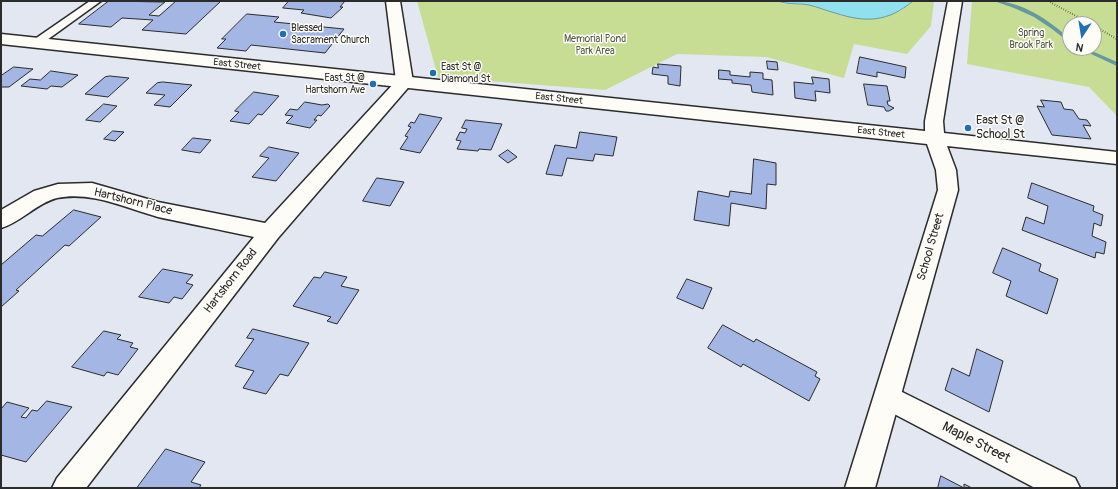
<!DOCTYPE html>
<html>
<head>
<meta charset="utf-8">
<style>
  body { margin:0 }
  #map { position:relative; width:1118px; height:489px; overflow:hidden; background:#e2e7f1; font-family:Pangolin,sans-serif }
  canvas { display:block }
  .frame { position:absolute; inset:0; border:2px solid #2b2b2b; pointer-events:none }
  .north { position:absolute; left:1062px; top:16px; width:40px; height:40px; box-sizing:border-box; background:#fdfcf7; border:1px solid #a9a8a5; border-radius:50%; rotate:192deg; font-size:11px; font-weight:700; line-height:16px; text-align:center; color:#2b2b2b }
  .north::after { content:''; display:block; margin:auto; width:14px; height:18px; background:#1f6fb2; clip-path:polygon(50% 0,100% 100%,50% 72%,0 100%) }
</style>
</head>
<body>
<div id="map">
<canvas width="1118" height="489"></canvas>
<div class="frame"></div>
<div class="north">N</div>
</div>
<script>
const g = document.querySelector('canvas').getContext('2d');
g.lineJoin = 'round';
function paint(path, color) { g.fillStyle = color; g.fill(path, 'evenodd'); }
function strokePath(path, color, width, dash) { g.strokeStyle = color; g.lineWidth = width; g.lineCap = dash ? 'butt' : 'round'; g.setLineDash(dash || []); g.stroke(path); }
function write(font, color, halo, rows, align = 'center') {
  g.font = font + ' Pangolin,sans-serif'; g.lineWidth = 3; g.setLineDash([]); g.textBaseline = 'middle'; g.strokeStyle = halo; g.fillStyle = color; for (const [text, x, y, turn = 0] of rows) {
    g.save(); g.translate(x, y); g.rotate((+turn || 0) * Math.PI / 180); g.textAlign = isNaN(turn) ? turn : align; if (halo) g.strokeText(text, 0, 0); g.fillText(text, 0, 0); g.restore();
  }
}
const green = new Path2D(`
  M417 1H778L784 4 809 5 843 16 901 11 913 1H934L931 26 907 54 854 44 844 78 766 57 677 54 605 90 438 77Z
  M972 1H1117V116L1089 87 967 64ZM1070 24H1094V48H1070Z`);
const water = new Path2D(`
  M778 1H913C888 22 866 23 835 13 827 11 818 7 809 5 798 3 788 5 778 1Z`);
const stream = new Path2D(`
  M994 1C1022 1 1050 21 1070 39V43L1052 29 1034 17 1014 8Z
  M1078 48H1085L1117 62V66Z`);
const building = new Path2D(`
  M109 1 165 2 149 15 159 16 176 1H221L186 34 142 30 153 20 122 18 111 27 79 24Z
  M289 1H345L340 7H343L331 18 301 13 304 10 283 8Z
  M247 14 279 17 274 22 344 29 325 53 251 45 246 51 217 48 226 39H222Z
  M860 57 906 67 905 78 877 72V77L857 73Z
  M767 61 777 62 778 70 768 69Z
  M658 64 681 66 680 86 668 84V76L652 74 653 67 658 68Z
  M14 67 33 69 9 87H1V76Z
  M719 70 730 71V75L750 77V72L763 73V79L772 80 773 95 752 92 751 85 732 83V80L719 79Z
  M51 71 78 75 62 87 51 86 47 89 21 86 30 79 40 80Z
  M110 76 129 78 108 97 85 94 105 77Z
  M812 77 829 79 830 93 815 91 816 101 795 98 794 82 813 84Z
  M163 82 192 85 170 107 154 105 165 95 146 93 157 83Z
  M864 84 887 86 890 101H887L888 105 894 108 889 111H886L884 107 868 105Z
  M254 92 279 96 262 115 258 114 249 124 230 121 239 112 235 111Z
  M1041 100 1061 102 1064 109 1073 110 1079 119 1087 120 1091 126 1083 125 1091 139 1052 135 1037 106 1044 107Z
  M305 102 322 105 328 104 330 106 321 116 318 115 314 120H317L310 128 286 123 293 116 285 115 290 109 297 110Z
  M104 104 117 106 100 122 86 120Z
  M420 114 442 118 420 153 400 149 408 137 405 136 411 127 408 126 411 122 414 123Z
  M466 120 502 124 491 150 479 149 478 151 457 149 461 141 456 140 460 132 465 133 467 129 462 128Z
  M113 131 124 132 115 141 104 139Z
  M580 132 617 137 613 156 595 154 593 161 567 158 562 176 546 174 555 145 576 148Z
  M193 138 211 140 200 153 182 150Z
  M269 147 299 153 276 181 252 177 269 158 260 156Z
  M508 150 517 157 508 163 499 156Z
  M754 159 776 163V185L767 184 766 209 731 203 729 226 694 220 698 191 729 197 730 191 751 194Z
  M377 178 404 182 390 206 363 201Z
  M1032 183 1094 206 1093 211 1103 215 1101 226 1094 223 1092 236 1106 242 1104 254 1096 252 1095 258 1022 230 1026 217 1044 224 1048 206 1028 198Z
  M74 210 101 217 69 246 65 245 16 290 19 291 1 307V265L36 235 42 236Z
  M1003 248 1041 264 1039 271 1058 279 1047 314 1006 296 1011 281 993 273Z
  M163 269 193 275 186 283 193 285 182 299 174 297 169 303 139 297Z
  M325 272 347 277 341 286 359 290 337 324 327 321 331 317 293 306 314 277 320 278Z
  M687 279 712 288 703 309 677 298Z
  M723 325 754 342 756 339 817 372 815 376 820 379 809 401 743 364 741 367 708 348Z
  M253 329 309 343 288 376 280 374 266 394 243 388 254 371 235 366 254 339 247 338Z
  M104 331 121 335 117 339 133 343 130 347 138 349 118 375 107 372 104 376 72 367Z
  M977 349 1003 361 989 412 945 390 952 368 969 376Z
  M47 401 72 407 26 462 1 455V409L7 402 29 408 21 417 26 418 32 410 37 411Z
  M166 449 205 462 191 482 201 485 199 488H137Z
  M941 476 964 488V484L972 488H938Z`);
const path = new Path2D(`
  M1048 1 1091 24
  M1094 26 1117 39`);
const lane = new Path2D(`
  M90 1H101L40 45H32L31 43 32 41Z`);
const street = new Path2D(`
  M386 1H400L413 82 278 238 86 488H52L57 478 254 237C222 230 190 224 158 217 125 208 92 191 57 198 37 203 21 222 1 228V210L34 191 58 184 92 183 158 202 265 223 396 81Z
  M888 385 1075 478 1080 488H1035L879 406 875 397 879 388Z`);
const secondary = new Path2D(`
  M948 1H962L943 121 944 133 1117 152V164L947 146 956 170 958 190 875 488H845L938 190 936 170 927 144 1 44V34L925 131V121Z`);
const markers = [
  [283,34,4,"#1f6fb2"],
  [433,73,4,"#1f6fb2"],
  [373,84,4,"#1f6fb2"],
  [968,128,4,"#1f6fb2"]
];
const farPoinames = [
  ["Blessed",291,28],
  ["Sacrament Church",291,40],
  ["East St @",441,67],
  ["Diamond St",441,79],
  ["East St @",365,78,"right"],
  ["Hartshorn Ave",365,90,"right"]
];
const farParknames = [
  ["Spring",1031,33],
  ["Brook Park",1031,45],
  ["Memorial Pond",595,39],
  ["Park Area",595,51]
];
const farStreetnames = [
  ["East Street",237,65,6],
  ["East Street",559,99,6],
  ["East Street",881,133,6]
];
const poiNames = [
  ["East St @",976,121],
  ["School St",976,135]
];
const streetNames = [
  ["Hartshorn Place",133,202,14],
  ["School Street",931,247,-74],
  ["Hartshorn Road",231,281,-52]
];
const nearStreetnames = [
  ["Maple Street",976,443,27]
];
paint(green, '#c6dd93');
paint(water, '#90e0ed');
strokePath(water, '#68989f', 1);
paint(stream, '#68989f');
paint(building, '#a3b6e4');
strokePath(building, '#2b2b2b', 1);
strokePath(lane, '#2b2b2b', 3);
strokePath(street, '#2b2b2b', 3);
strokePath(secondary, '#2b2b2b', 3);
strokePath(path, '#2b2b2b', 2, [0.5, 2]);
paint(lane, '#fdfcf7');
paint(street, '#fdfcf7');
paint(secondary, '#fdfcf7');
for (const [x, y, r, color] of markers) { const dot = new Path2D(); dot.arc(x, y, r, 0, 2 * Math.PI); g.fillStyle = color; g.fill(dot); strokePath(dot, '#fdfcf7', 1.5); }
write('10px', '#2b2b2b', '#fdfcf7', farPoinames, 'left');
write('10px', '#525845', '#fdfcf7', farParknames);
write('10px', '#2b2b2b', '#fdfcf7', farStreetnames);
write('12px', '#2b2b2b', '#fdfcf7', poiNames, 'left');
write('12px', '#2b2b2b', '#fdfcf7', streetNames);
write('14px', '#2b2b2b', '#fdfcf7', nearStreetnames);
</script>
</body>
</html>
